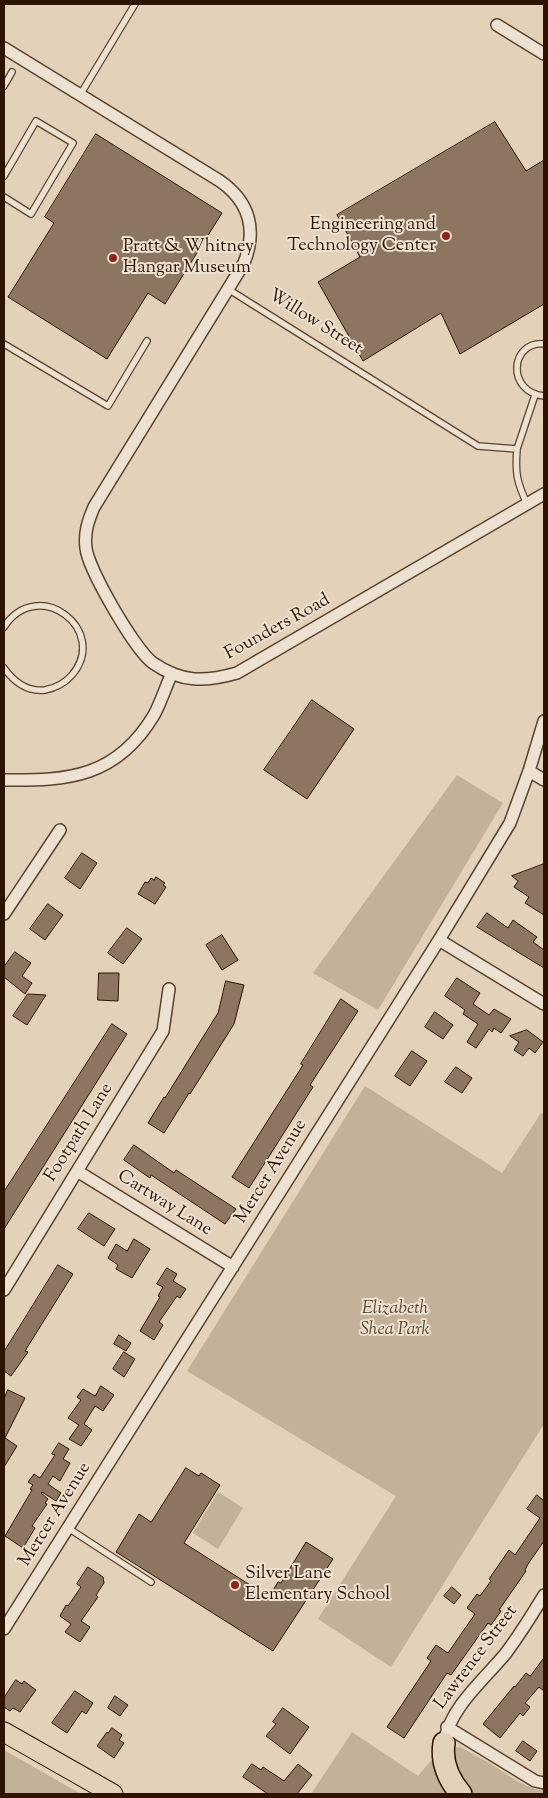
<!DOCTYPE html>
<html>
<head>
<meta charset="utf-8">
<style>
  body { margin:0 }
  #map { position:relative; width:548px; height:1798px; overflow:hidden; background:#e3d1b9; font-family:"Sorts Mill Goudy",serif }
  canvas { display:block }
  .frame { position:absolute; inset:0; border:5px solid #2d1401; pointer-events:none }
</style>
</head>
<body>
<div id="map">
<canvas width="548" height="1798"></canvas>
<div class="frame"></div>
</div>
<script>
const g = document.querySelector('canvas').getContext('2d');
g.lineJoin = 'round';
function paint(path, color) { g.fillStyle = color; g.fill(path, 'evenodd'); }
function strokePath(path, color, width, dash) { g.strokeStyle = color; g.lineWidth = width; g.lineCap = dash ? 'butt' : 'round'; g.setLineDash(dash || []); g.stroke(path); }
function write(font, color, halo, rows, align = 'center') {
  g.font = font + ' "Sorts Mill Goudy",serif'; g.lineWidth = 4; g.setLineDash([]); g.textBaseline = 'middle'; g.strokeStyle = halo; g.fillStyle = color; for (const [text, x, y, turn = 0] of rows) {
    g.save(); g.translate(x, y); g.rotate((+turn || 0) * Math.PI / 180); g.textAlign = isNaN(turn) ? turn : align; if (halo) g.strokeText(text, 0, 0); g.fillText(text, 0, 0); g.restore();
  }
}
const green = new Path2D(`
  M457 775 503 803 378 1010 313 973Z
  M365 1086 502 1173 541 1113 544 1115V1424L391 1667 318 1619 396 1496 187 1371Z
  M218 1492 243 1508 218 1549 193 1533Z
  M352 1732 418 1776 434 1757 453 1794H311Z
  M456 1747H460C471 1753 481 1758 492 1765 509 1775 524 1788 544 1791V1794H471L455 1775 452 1751Z
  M4 1750 81 1794H4Z`);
const building = new Path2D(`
  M495 122 526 171 544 160V304L460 354 441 313 363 361 318 282 360 257 337 215Z
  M96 134 222 213 165 304 148 293 107 359 8 297 54 223 45 217Z
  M312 700 354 729 307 799 264 770Z
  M82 853 97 863 80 889 65 878Z
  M544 864V915L525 903 529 897 514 887 518 881 512 876Z
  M156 877 165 883 163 885 166 887 155 904 138 894 145 882 148 883 151 878 154 880Z
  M48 904 63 915 45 940 30 929Z
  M487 913 508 928 513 920 537 937 533 942 544 950V968L477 927Z
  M127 928 142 939 123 964 108 953Z
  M222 935 238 960 222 970 206 945Z
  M15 952 31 963 22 976 32 983 25 994 4 977V967Z
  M99 973H119L118 1001 98 1000Z
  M457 978 480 993 473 1004 489 1015 494 1009 511 1019 501 1033 494 1028 492 1032 489 1029 476 1048 467 1042 478 1024 463 1014 465 1010 445 996Z
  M226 981 244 985 234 1024 190 1094 189 1093 164 1133 148 1123 164 1097 165 1098 218 1013Z
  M28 994 46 995 27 1025 13 1016Z
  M341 999 358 1011 310 1085 313 1087 249 1188 232 1177 303 1065 301 1064Z
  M435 1012 453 1025 443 1039 425 1027Z
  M112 1024 127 1034 4 1229V1192Z
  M527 1030 543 1042 535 1053 529 1048 523 1056 514 1050 519 1042 510 1036Z
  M412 1051 427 1061 410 1086 395 1076Z
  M456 1067 472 1078 462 1093 445 1082Z
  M134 1145 174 1173 176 1170 236 1209 225 1224 151 1175 150 1178 124 1160Z
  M89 1213 115 1229 104 1246 78 1229Z
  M134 1239 150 1249 132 1278 116 1269 118 1265 108 1258 116 1244 127 1251Z
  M58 1265 73 1274 25 1351 28 1352 11 1376 4 1371V1352Z
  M167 1268 177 1274 173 1281 186 1289 180 1298 177 1296 159 1322 163 1325 154 1340 140 1331 160 1297 158 1296 163 1287 157 1284Z
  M119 1335 131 1343 126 1351 114 1344Z
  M124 1352 135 1359 124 1377 113 1369Z
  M101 1386 114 1395 103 1411 95 1406 84 1424 92 1430 81 1446 69 1439 79 1425 68 1418 81 1400 77 1397 83 1389 95 1396Z
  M8 1390 25 1398 5 1438 17 1446 4 1467V1399Z
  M59 1443 69 1449 63 1459 70 1463 60 1481 53 1476 48 1484 61 1493 56 1501 42 1492 41 1493 48 1499 45 1503 47 1504 32 1526 35 1528 23 1548 5 1536 32 1490 30 1489 33 1485 28 1482 34 1474 40 1478 55 1455 52 1454Z
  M186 1468 199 1476 201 1473 220 1485 184 1543 269 1597 278 1582 281 1583 306 1542 333 1559 273 1651 116 1552 139 1514 151 1522Z
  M537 1495 544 1501V1541L528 1564 525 1570 526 1571 499 1610 501 1611 491 1625 488 1623 451 1675 447 1673 404 1738 387 1727 431 1661 427 1658 436 1645 448 1653 475 1614 467 1608 477 1594 480 1596 491 1581 489 1579 509 1550 515 1555 540 1518 527 1509Z
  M88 1567 103 1577 104 1583 96 1595 98 1597 81 1621 90 1627 80 1642 65 1632 71 1624 60 1616 66 1605 68 1606 81 1587 77 1584Z
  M452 1587 461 1595 454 1604 444 1596Z
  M544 1658V1691L539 1687 525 1703 530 1707 523 1716 520 1713 500 1738 483 1724 514 1686 515 1687 526 1673 530 1676Z
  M16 1680 22 1684 24 1681 36 1690 20 1712 13 1708 10 1711 4 1707V1698Z
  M75 1691 93 1703 86 1714 82 1711 67 1733 52 1723Z
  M115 1696 128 1705 120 1716 108 1708Z
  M283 1708 309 1727 290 1754 266 1736 276 1724 273 1722Z
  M112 1728 122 1735 119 1740 124 1743 114 1758 97 1746 107 1732 108 1733Z
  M523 1741 537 1751 530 1761 516 1751Z
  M252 1764 261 1770 263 1767 284 1781 298 1764 312 1775 297 1794H268L243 1777Z`);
const lane = new Path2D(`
  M4 86 12 72
  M80 95 135 4
  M4 176 36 121 73 143 31 214 4 197
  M228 289 478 446 517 449C515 474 517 482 527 504
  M4 344 108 406 147 341
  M544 344C510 341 506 392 544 396
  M517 449 535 395
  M4 627C38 575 110 630 72 675 65 683 56 688 45 690 28 692 14 682 4 668
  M68 1528 151 1582`);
const street = new Path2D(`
  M497 25 544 54
  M4 48 220 181C250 202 257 230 244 263L94 507C88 521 84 533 86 548 88 569 135 650 153 663 182 683 205 682 237 673L544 494
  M529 771 544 780
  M4 780C69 781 117 777 154 715 161 702 166 686 172 673
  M4 914 60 830
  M439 940 544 1004
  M77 1171 233 1267
  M4 1290 163 1031 169 989
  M4 1629 439 940 510 823 529 771 544 721
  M447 1727 535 1781 544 1783
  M444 1743C450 1707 484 1680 506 1653 520 1634 532 1615 544 1595`);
const primary = new Path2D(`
  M4 1732 113 1794`);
const highway = new Path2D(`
  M444 1743C441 1762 449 1780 461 1794`);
const markers = [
  [446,236,5,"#8f2418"],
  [113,258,5,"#8f2418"],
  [235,1585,5,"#8f2418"]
];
const poiNames = [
  ["Engineering and",436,226,"right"],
  ["Technology Center",436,247,"right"],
  ["Pratt & Whitney",123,248],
  ["Hangar Museum",123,269],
  ["Silver Lane",245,1575],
  ["Elementary School",245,1596]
];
const streetNames = [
  ["Willow Street",315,323,32],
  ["Founders Road",278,628,-29],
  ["Footpath Lane",80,1133,-58],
  ["Mercer Avenue",272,1172,-58],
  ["Cartway Lane",164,1204,32],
  ["Mercer Avenue",56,1515,-58],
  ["Lawrence Street",477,1658,-53]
];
const parkNames = [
  ["Elizabeth",395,1310],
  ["Shea Park",395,1331]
];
paint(green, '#c4b19a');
paint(building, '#8c7661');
strokePath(building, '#2d1401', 1);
strokePath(lane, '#5a432f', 8);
strokePath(street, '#5a432f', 14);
strokePath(primary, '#2d1401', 21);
strokePath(highway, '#2d1401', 24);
strokePath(lane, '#ede1d2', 5.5);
strokePath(street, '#ede1d2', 11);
strokePath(primary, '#e3d1b9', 19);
strokePath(highway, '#e3d1b9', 21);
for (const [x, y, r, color] of markers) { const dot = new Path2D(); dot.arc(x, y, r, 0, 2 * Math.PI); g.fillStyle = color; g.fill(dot); strokePath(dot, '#ede1d2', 2); }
write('18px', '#2d1401', '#ede1d2', poiNames, 'left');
write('18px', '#2d1401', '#ede1d2', streetNames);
write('italic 18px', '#5a432f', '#ede1d2', parkNames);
</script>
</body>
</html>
